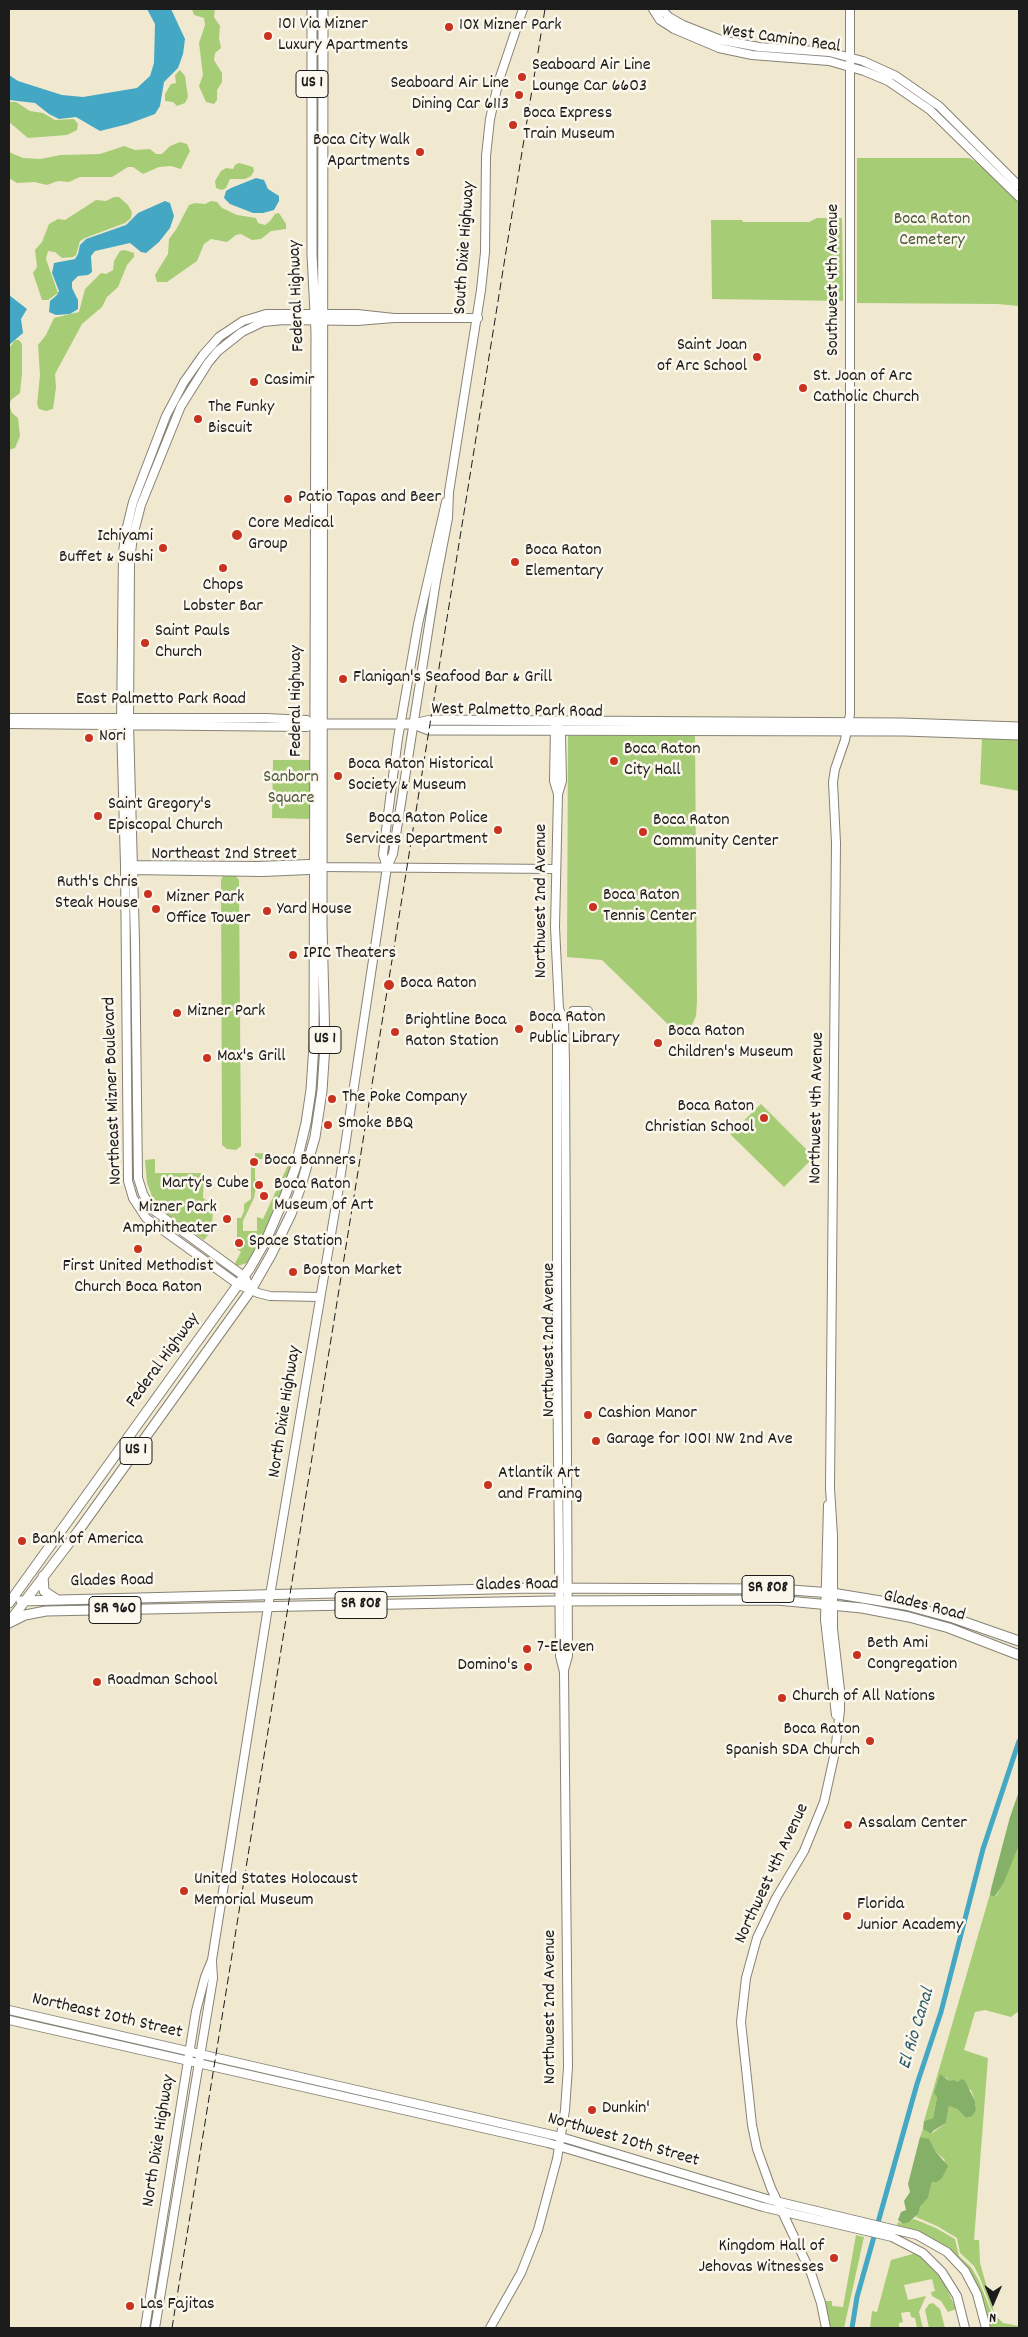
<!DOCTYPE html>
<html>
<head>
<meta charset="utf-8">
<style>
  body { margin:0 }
  #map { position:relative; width:1028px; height:2337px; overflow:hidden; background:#f1e9cf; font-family:Dekko,sans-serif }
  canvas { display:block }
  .frame { position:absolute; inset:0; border:10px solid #1c1c1c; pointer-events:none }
  .north { position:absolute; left:968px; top:2277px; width:50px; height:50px; -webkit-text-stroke:4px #fbf7ec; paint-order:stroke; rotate:181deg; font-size:14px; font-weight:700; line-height:20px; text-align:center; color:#1c1c1c }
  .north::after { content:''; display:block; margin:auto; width:18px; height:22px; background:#1c1c1c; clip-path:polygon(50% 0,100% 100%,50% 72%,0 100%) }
</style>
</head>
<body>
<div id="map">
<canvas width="1028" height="2337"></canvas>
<div class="frame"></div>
<div class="north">N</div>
</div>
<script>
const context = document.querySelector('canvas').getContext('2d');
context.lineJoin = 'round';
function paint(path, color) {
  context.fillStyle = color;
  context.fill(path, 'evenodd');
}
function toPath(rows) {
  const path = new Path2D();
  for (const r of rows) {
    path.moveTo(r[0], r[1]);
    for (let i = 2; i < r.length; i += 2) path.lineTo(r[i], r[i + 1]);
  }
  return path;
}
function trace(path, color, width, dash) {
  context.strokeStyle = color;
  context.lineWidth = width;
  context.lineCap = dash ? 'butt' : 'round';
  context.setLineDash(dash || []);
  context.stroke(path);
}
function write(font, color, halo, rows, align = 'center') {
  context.font = font + ' Dekko,sans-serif';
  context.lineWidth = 5;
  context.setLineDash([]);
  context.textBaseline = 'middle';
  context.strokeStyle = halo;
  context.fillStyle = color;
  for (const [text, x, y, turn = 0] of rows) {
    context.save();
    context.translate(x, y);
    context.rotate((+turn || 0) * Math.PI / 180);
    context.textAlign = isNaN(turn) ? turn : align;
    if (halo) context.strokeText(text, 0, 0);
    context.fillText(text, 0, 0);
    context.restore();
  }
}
const green = toPath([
  [192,9,215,9,214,17,220,26,219,38,221,48,215,53,214,60,222,73,222,82,217,90,217,100,214,104,206,102,199,86,203,75,199,43,205,25,204,18,194,15],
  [180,70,185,76,188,97,185,103,177,106,173,102,165,101,165,94,171,84,176,83,175,75],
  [9,102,16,102,30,111,43,113,55,120,74,119,78,124,77,130,67,135,28,138,9,122],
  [180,142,187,144,190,151,181,169,171,166,159,167,143,174,133,167,128,167,112,177,80,177,69,182,58,181,47,185,34,182,17,183,9,178,9,152,23,158,40,159,61,155,100,154,124,146,135,150,150,149,156,154,162,154,170,146],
  [857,158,969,158,978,163,1019,203,1019,306,997,304,857,303],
  [239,163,253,167,254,171,251,176,245,179,230,179,226,188,222,190,216,188,215,181,221,171,226,168,233,169,235,165],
  [114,197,119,197,128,205,132,212,131,218,125,223,85,238,80,241,76,255,73,257,62,258,55,252,48,251,46,259,58,293,48,300,42,300,33,273,37,267,35,250,42,242,49,224,58,219,65,220,96,200,106,201],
  [211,201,217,202,222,208,237,215,256,218,258,223,265,225,270,221,275,214,279,213,286,224,286,229,271,231,261,239,252,240,241,234,236,235,227,242,211,239,204,244,197,261,167,282,157,282,155,275,168,254,169,239,177,228,189,205,195,203,205,204],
  [817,218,842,218,843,301,712,299,711,220,742,220,743,222,809,222],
  [125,250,134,253,134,257,127,265,118,287,107,297,102,307,82,324,55,374,56,387,53,409,46,411,39,409,37,404,40,375,38,345,46,335,54,318,79,312,85,289,101,273,106,274,113,270,114,261,120,251],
  [15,340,19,340,22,344,22,373,20,393,11,400,9,405,12,413,18,418,20,436,15,448,9,450,9,348],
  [695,735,697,1002,696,1016,690,1029,682,1038,602,960,567,957,568,736],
  [982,738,1019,738,1019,791,980,784],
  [273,760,310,760,310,819,272,818],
  [224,874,235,875,239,880,241,1146,236,1150,227,1149,222,1145,221,880],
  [761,1104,814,1157,784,1187,730,1134],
  [255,1153,288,1155,294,1161,293,1166,263,1234,247,1263,237,1266,235,1263,241,1252,237,1249,237,1218,241,1218,244,1211,244,1204,251,1199,251,1158,255,1158],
  [255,1159,285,1159,288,1165,263,1219,257,1217,257,1231,243,1231,243,1221,254,1198,256,1187,260,1188,263,1182,255,1179],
  [155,1159,155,1173,204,1173,203,1198,213,1204,212,1230,204,1240,162,1210,153,1199,147,1183,145,1160],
  [1019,1845,1019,2011,1011,2017,985,2010,975,2012,964,2050,988,2058,974,2240,979,2240,980,2263,994,2312,991,2308,980,2278,974,2266,960,2253,957,2238,937,2226,916,2217,920,2207,928,2198,932,2182,945,2160,936,2152,929,2140,920,2137,923,2129,931,2134,946,2123,949,2106,957,2109,966,2118,976,2110,975,2101,971,2090,957,2083,949,2082,946,2077,937,2097,933,2118,924,2121,990,1894,992,1897,997,1895],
  [914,2219,936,2228,955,2239,959,2256,971,2267,978,2279,991,2311,1003,2323,1019,2326,1019,2328,989,2328,979,2290,961,2262,953,2253,931,2238,897,2226,898,2222,903,2224],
  [856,2235,864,2237,844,2328,828,2328,824,2301,832,2301,832,2306,843,2307],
  [916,2253,929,2264,943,2280,956,2309,948,2312,941,2301,932,2296,931,2292,935,2291,932,2279,904,2285,908,2300,926,2296,919,2312,923,2328,917,2328,915,2318,911,2317,910,2312,906,2312,901,2313,903,2322,899,2323,899,2328,870,2328,872,2311,877,2312,891,2260],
  [933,2303,940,2309,945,2328,929,2328,925,2310,929,2304]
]);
const forest = toPath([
  [1019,1791,1019,1845,1004,1882,996,1895,992,1897,990,1894,992,1885,1010,1817],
  [940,2074,949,2081,954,2080,957,2082,962,2079,965,2081,975,2101,976,2110,972,2116,966,2118,957,2109,949,2106,946,2123,933,2131,931,2134,923,2129,924,2121,933,2118,937,2097,934,2093],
  [920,2137,929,2139,936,2152,948,2166,942,2178,937,2182,932,2182,928,2198,920,2207,918,2214,909,2222,903,2224,898,2220,901,2212,906,2210,904,2201,910,2192,908,2184]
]);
const water = toPath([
  [147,9,171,9,185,39,183,54,178,68,164,82,160,106,155,114,128,124,100,131,76,117,59,119,49,114,35,103,9,100,9,75,18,81,62,95,83,97,137,88,150,76,154,63,155,24],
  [256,178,264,180,268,189,279,196,279,201,274,210,263,213,253,213,230,204,224,198,226,191,231,188],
  [165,201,170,203,174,216,170,228,159,242,146,253,141,252,130,243,95,251,91,256,92,272,88,275,78,276,72,282,72,288,78,300,78,309,70,314,56,315,49,312,50,301,57,295,59,291,52,273,54,263,75,259,78,254,80,245,86,239,126,225,138,213],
  [9,295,27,309,21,319,23,333,9,345]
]);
const canal = toPath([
  [852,2328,857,2297,917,2084,941,2012,983,1849,1019,1741]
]);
const secondary = toPath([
  [653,9,660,20,674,29,719,48,752,55,829,61,864,71,888,81,930,110,1019,197],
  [661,9,669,17,683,25,721,40,759,47,829,52,863,61,896,76,939,106,1019,186],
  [9,718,266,718,307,720,311,724],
  [9,724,307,727,314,724],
  [555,726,554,781,558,794],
  [128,865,258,866,309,864,323,867,556,869],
  [387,867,383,855,384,845,398,738,418,624,446,502],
  [130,870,263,872,309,870,320,868],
  [559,1009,564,1020,565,1062,568,1656,564,1670],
  [564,1020,573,1011,588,1011],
  [251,1290,245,1277,152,1209,143,1194,138,1178,135,941,129,724,130,561,133,536,141,505,181,406,208,363,218,351,242,332,263,322,284,320,357,321,394,318,478,318],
  [320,1297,270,1296,258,1293,239,1285,146,1218,133,1198,128,1181,125,865,121,724,123,553,125,535,133,502,166,416,184,382,203,355,219,337,243,321,266,314,357,314,394,318],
  [828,1505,825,1620,836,1715],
  [9,2010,561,2137,767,2199,917,2235,947,2252,965,2271,977,2294,986,2328],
  [9,2020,548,2143,763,2207,892,2237,923,2253,942,2272,957,2296,965,2328],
  [145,2328,196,2011,205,1977,212,1960,215,1941,268,1607,338,1193,387,867,393,854,436,581,448,518,449,492,481,290,485,252,486,156,490,119,499,80,523,9],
  [155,2328,213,1978,212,1962],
  [490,2328,521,2273,538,2230,557,2159,565,2110,568,2067,564,1672,560,1656,557,1349,557,1021,559,1009,555,927,558,794,562,781,561,734,557,721],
  [826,2328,821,2303,811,2273,771,2188,757,2149,752,2125,741,2022,746,1978,757,1938,776,1898,804,1851,824,1802,835,1752,840,1710,840,1690,833,1629,833,1536,830,1488,836,843,833,782,835,769,845,740,850,714,850,9]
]);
const primary = toPath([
  [317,724,413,724,431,720,568,721,901,723,1019,727],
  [413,724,429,730,904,731,1019,735],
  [43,1576,44,1591,56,1599],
  [21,1601,530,1588,778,1589,832,1593,905,1605,953,1618,1019,1641],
  [9,1603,250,1268,267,1238,285,1196,295,1169,306,1123,311,1090,314,1044,316,332,312,255,312,9],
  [9,1622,79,1530,251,1290,271,1255,291,1214,301,1186,315,1137,322,1091,325,1045,322,925,323,9],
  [9,1623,25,1615,46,1611,552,1601,777,1600,862,1608,909,1617,949,1628,1019,1655]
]);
const rail = toPath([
  [172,2328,545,9]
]);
const markers = [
  [449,27,5,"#c8321e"],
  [268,36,5,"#c8321e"],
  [522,77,5,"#c8321e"],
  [519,95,5,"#c8321e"],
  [513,125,5,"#c8321e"],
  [420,152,5,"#c8321e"],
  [757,357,5,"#c8321e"],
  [254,382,5,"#c8321e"],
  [803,388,5,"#c8321e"],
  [198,419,5,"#c8321e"],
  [288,499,5,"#c8321e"],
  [237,535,6,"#c8321e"],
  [163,548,5,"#c8321e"],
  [515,562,5,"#c8321e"],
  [223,568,5,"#c8321e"],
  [145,643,5,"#c8321e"],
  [343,679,5,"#c8321e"],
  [89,738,5,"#c8321e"],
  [614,761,5,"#c8321e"],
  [338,776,5,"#c8321e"],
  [98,816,5,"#c8321e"],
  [498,830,5,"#c8321e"],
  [643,832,5,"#c8321e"],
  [148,894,5,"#c8321e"],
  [593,907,5,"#c8321e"],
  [156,909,5,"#c8321e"],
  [267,911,5,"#c8321e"],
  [293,955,5,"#c8321e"],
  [389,985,6,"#c8321e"],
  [177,1013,5,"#c8321e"],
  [519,1029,5,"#c8321e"],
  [395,1032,5,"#c8321e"],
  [658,1043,5,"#c8321e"],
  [207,1058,5,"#c8321e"],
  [332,1099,5,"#c8321e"],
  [764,1118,5,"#c8321e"],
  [328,1125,5,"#c8321e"],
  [254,1162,5,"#c8321e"],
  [259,1185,5,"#c8321e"],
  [264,1196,5,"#c8321e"],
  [227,1219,5,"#c8321e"],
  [239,1243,5,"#c8321e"],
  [138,1249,5,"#c8321e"],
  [293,1272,5,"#c8321e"],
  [588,1415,5,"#c8321e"],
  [596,1441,5,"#c8321e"],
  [488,1485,5,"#c8321e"],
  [22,1541,5,"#c8321e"],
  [527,1649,5,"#c8321e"],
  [857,1655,5,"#c8321e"],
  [528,1667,5,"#c8321e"],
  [97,1682,5,"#c8321e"],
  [782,1698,5,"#c8321e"],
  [870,1741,5,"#c8321e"],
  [848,1825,5,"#c8321e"],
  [184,1891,5,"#c8321e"],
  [847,1916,5,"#c8321e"],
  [592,2110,5,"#c8321e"],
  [834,2258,5,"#c8321e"],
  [130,2306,5,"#c8321e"]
];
const shields = [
  [312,84,32],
  [325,1040,32],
  [136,1451,32],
  [768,1589,52],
  [361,1605,52],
  [115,1610,52]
];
const shieldNames = [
  ["US 1",312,84],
  ["US 1",325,1040],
  ["US 1",136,1451],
  ["SR 808",768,1589],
  ["SR 808",361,1605],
  ["SR 960",115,1610]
];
const poiNames = [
  ["101 Via Mizner",278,26],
  ["Luxury Apartments",278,47],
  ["10X Mizner Park",459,27],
  ["Seaboard Air Line",532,67],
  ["Lounge Car 6603",532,88],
  ["Seaboard Air Line",509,85,"right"],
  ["Dining Car 6113",509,106,"right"],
  ["Boca Express",523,115],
  ["Train Museum",523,136],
  ["Boca City Walk",410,142,"right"],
  ["Apartments",410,163,"right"],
  ["Saint Joan",747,347,"right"],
  ["of Arc School",747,368,"right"],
  ["St. Joan of Arc",813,378],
  ["Catholic Church",813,399],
  ["Casimir",264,382],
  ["The Funky",208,409],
  ["Biscuit",208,430],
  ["Patio Tapas and Beer",298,499],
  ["Core Medical",248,525],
  ["Group",248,546],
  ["Ichiyami",153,538,"right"],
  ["Buffet & Sushi",153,559,"right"],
  ["Boca Raton",525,552],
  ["Elementary",525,573],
  ["Chops",223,587,"center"],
  ["Lobster Bar",223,608,"center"],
  ["Saint Pauls",155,633],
  ["Church",155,654],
  ["Flanigan's Seafood Bar & Grill",353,679],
  ["Nori",99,738],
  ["Boca Raton",624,751],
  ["City Hall",624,772],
  ["Boca Raton Historical",348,766],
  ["Society & Museum",348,787],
  ["Saint Gregory's",108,806],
  ["Episcopal Church",108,827],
  ["Boca Raton Police",488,820,"right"],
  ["Services Department",488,841,"right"],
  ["Boca Raton",653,822],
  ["Community Center",653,843],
  ["Ruth's Chris",138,884,"right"],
  ["Steak House",138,905,"right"],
  ["Boca Raton",603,897],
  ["Tennis Center",603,918],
  ["Mizner Park",166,899],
  ["Office Tower",166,920],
  ["Yard House",277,911],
  ["IPIC Theaters",303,955],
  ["Boca Raton",400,985],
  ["Mizner Park",187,1013],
  ["Boca Raton",529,1019],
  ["Public Library",529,1040],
  ["Brightline Boca",405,1022],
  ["Raton Station",405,1043],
  ["Boca Raton",668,1033],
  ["Children's Museum",668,1054],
  ["Max's Grill",217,1058],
  ["The Poke Company",342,1099],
  ["Boca Raton",754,1108,"right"],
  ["Christian School",754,1129,"right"],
  ["Smoke BBQ",338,1125],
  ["Boca Banners",264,1162],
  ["Marty's Cube",249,1185,"right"],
  ["Boca Raton",274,1186],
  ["Museum of Art",274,1207],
  ["Mizner Park",217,1209,"right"],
  ["Amphitheater",217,1230,"right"],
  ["Space Station",249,1243],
  ["First United Methodist",138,1268,"center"],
  ["Church Boca Raton",138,1289,"center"],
  ["Boston Market",303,1272],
  ["Cashion Manor",598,1415],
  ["Garage for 1001 NW 2nd Ave",606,1441],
  ["Atlantik Art",498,1475],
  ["and Framing",498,1496],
  ["Bank of America",32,1541],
  ["Beth Ami",867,1645],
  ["Congregation",867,1666],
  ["7-Eleven",537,1649],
  ["Domino's",518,1667,"right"],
  ["Roadman School",107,1682],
  ["Church of All Nations",792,1698],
  ["Boca Raton",860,1731,"right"],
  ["Spanish SDA Church",860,1752,"right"],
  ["Assalam Center",858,1825],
  ["United States Holocaust",194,1881],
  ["Memorial Museum",194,1902],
  ["Florida",857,1906],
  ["Junior Academy",857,1927],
  ["Dunkin'",602,2110],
  ["Kingdom Hall of",824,2248,"right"],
  ["Jehovas Witnesses",824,2269,"right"],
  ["Las Fajitas",140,2306]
];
const streetNames = [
  ["West Camino Real",781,40,8],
  ["South Dixie Highway",466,248,-86],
  ["Southwest 4th Avenue",835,280,-90],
  ["Federal Highway",298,296,-92],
  ["East Palmetto Park Road",161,701],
  ["Federal Highway",298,701,-90],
  ["West Palmetto Park Road",517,712,1],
  ["Northeast 2nd Street",224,856],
  ["Northwest 2nd Avenue",543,901,-90],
  ["Northeast Mizner Boulevard",114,1091,-92],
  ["Northwest 4th Avenue",818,1108,-89],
  ["Northwest 2nd Avenue",551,1340,-90],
  ["Federal Highway",164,1361,-54],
  ["North Dixie Highway",286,1412,-81],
  ["Glades Road",112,1582,-1],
  ["Glades Road",517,1586,-1],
  ["Glades Road",924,1607,14],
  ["Northwest 4th Avenue",773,1874,-65],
  ["Northwest 2nd Avenue",552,2007,-90],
  ["Northeast 20th Street",107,2017,13],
  ["North Dixie Highway",160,2141,-81],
  ["Northwest 20th Street",623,2141,16]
];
const parkNames = [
  ["Boca Raton",932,221],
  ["Cemetery",932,242],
  ["Sanborn",291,779],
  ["Square",291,800]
];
const waterNames = [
  ["El Rio Canal",918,2029,-73]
];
paint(green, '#a7cc76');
paint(forest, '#85b067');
paint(water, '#44a7c4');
trace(canal, '#44a7c4', 5);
trace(secondary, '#868276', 10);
trace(primary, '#868276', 11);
trace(secondary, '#fff', 8);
trace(primary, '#fff', 9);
trace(rail, '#1c1c1c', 1, [8, 4]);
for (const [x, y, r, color] of markers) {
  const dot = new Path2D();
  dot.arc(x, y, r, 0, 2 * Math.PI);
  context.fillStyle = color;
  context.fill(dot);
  trace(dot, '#fbf7ec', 2);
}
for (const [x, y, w] of shields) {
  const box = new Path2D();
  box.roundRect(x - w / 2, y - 13.5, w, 27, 4);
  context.fillStyle = '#fbf7ec';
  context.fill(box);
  trace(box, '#1c1c1c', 1);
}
write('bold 16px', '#1c1c1c', null, shieldNames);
write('18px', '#1c1c1c', '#fbf7ec', poiNames, 'left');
write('18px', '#1c1c1c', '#fbf7ec', streetNames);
write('18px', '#4d5a3c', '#fbf7ec', parkNames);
write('italic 19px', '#2e5b68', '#fbf7ec', waterNames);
</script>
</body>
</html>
